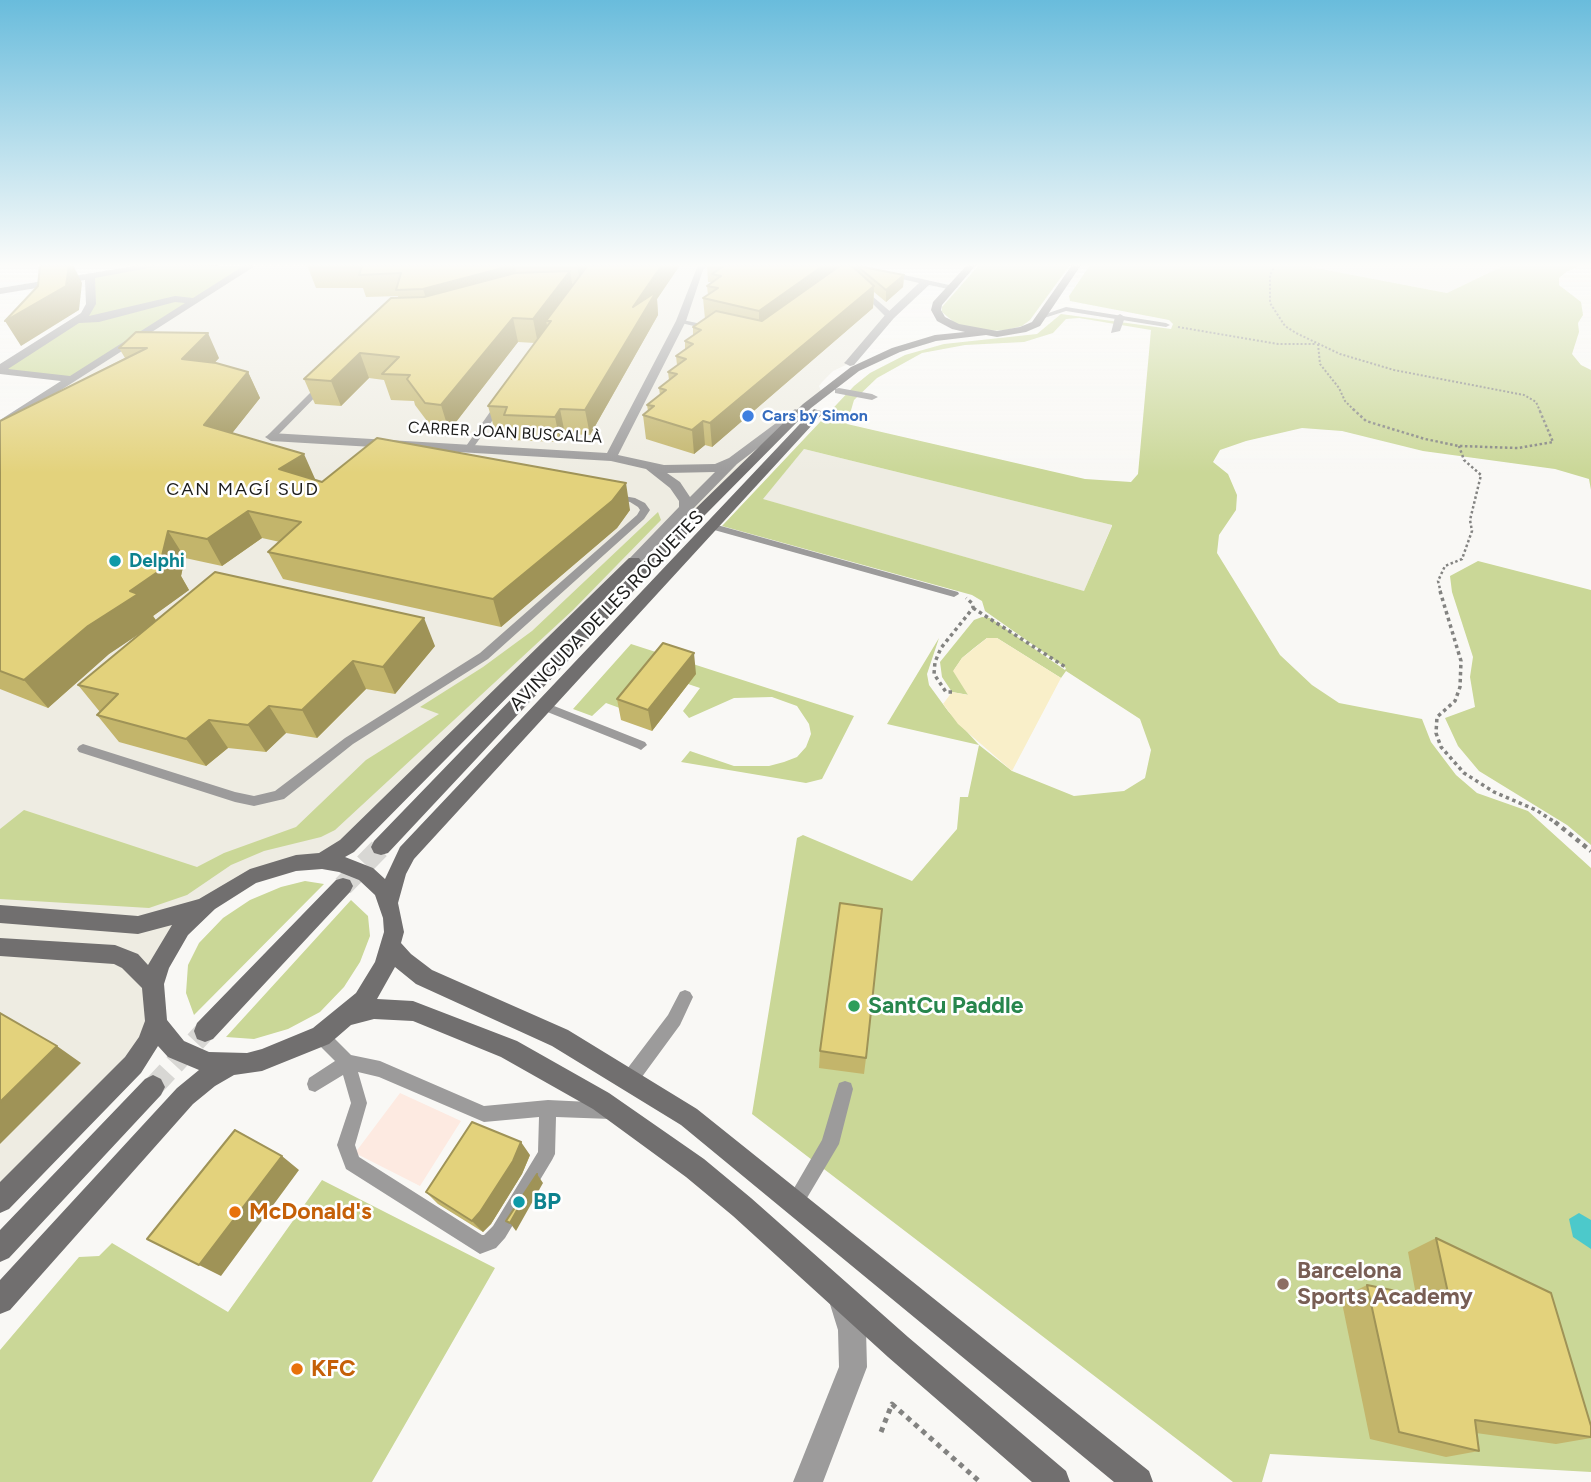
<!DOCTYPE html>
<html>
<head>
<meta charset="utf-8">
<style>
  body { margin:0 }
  canvas { display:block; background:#f9f8f5 }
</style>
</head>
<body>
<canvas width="1591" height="1482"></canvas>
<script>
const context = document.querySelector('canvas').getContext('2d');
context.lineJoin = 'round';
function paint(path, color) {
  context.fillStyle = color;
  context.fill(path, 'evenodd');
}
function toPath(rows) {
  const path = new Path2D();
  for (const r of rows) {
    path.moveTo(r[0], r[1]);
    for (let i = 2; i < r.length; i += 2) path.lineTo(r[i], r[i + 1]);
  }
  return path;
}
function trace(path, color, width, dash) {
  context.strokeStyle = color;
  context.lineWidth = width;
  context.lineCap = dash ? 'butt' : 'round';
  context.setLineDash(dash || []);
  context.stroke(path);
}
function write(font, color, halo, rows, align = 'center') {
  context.font = font + ' Figtree,sans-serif';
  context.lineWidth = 5;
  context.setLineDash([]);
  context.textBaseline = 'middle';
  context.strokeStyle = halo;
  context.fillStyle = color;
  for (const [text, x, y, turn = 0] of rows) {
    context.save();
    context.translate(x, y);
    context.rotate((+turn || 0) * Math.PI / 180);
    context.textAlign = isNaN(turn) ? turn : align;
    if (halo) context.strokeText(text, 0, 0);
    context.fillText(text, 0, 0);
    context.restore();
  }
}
const commercial = toPath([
  [400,1093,461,1121,420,1186,355,1153]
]);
const built = toPath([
  [845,265,926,282,850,363,833,371,823,381,819,386,822,394,697,515,634,561,347,846,250,877,170,944,156,1021,0,1200,0,425,250,266],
  [1300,265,1505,265,1447,293],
  [804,449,1112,525,1084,591,762,499]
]);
const green = toPath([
  [160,265,250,266,69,379,0,369,85,315,90,277],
  [979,265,1070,265,1030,320,1022,326,1006,330,985,331,956,324,942,312,942,307],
  [1090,265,1300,265,1447,293,1505,265,1581,265,1566,272,1559,278,1559,285,1581,302,1583,315,1578,323,1579,332,1572,354,1581,365,1591,370,1591,490,1589,479,1555,469,1423,451,1342,431,1302,428,1246,441,1220,450,1213,462,1228,474,1237,495,1236,510,1219,535,1217,553,1280,655,1312,685,1339,703,1422,719,1431,742,1456,775,1477,793,1528,811,1591,868,1591,1472,1270,1454,1262,1482,1233,1482,752,1114,797,838,803,835,912,881,957,829,960,797,968,797,979,745,887,724,939,638,927,674,929,685,948,711,979,745,1012,771,1074,796,1124,791,1145,778,1151,750,1140,719,1066,671,1061,678,997,638,987,638,974,648,962,658,954,670,969,695,952,692,942,677,940,662,974,620,982,617,990,618,1065,670,1066,668,985,611,982,601,972,595,722,526,854,386,870,373,905,355,944,344,1037,334,1061,314,1171,329,1173,324,1169,320,1070,301,1069,296],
  [1079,318,1151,330,1138,474,1131,482,1085,479,847,424,854,400,877,378,922,353,965,345,1024,342,1053,333,1066,319],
  [804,449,1112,525,1112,526,1084,591,763,499],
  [658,512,661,520,573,610,335,830,321,837,264,851,231,865,187,895,149,908,0,899,0,829,24,810,197,867,224,853,296,827,366,760,439,714,420,707,483,667,532,631],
  [1478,561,1591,590,1591,845,1567,825,1479,771,1458,746,1445,718,1475,707,1470,677,1473,657,1452,592,1450,576],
  [631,644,854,716,822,779,806,783,681,762,690,751,734,766,769,766,784,762,797,757,806,747,811,734,809,724,797,706,772,697,734,698,689,718,683,711,700,688,688,684,628,711,606,703,592,716,573,709],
  [305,881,324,884,194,1015,186,993,188,965,199,943,223,918,250,900,281,887],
  [351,900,368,916,370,936,360,962,344,987,320,1012,288,1029,254,1039,226,1037],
  [322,1180,495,1268,372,1482,0,1482,0,1350,79,1257,99,1256,112,1243,228,1312]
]);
const sand = toPath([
  [987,638,997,638,1061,678,1012,771,958,724,943,704,952,692,968,695,953,671,962,658]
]);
const water = toPath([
  [1579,1213,1591,1220,1591,1249,1573,1237,1569,1219]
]);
const secondaryTunnel = toPath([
  [343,886,381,847],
  [153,1087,205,1031]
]);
const pathFar4 = toPath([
  [1275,265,1270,275,1270,303,1285,326,1296,333,1340,354,1394,370,1524,395,1536,402,1540,411],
  [1178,327,1278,344,1316,344],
  [1318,344,1320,364,1339,388,1345,401,1355,411]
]);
const pathFar3 = toPath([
  [1353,409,1366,421,1425,439,1459,446,1518,448,1553,442,1539,409],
  [1441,593,1438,581,1445,566,1462,559,1472,531,1470,520,1481,475,1464,460,1459,446]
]);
const pathFar2 = toPath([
  [1440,591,1461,661,1460,687,1455,701,1437,717,1436,733,1441,747,1464,773,1494,792,1536,810,1558,824],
  [973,608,1067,668],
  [952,692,946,692,934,674,935,662,941,648,973,608,973,604,966,598]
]);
const pathFar1 = toPath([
  [1555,822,1591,851]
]);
const path = toPath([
  [881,1432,892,1404,980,1482]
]);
const lane = toPath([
  [860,289,864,289,893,314,893,318,887,318,860,291,860,289],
  [1066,307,1166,323,1170,325,1166,327,1066,311,1041,319,1037,317,1066,307],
  [678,319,711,326,715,328,711,330,681,323,677,321,678,319],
  [320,383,327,385,274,439,268,439,268,435,320,383],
  [497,402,504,404,471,451,465,451,464,449,497,402],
  [612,494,635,498,645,503,650,510,644,519,488,659,353,744,284,799,254,806,235,802,79,752,77,749,79,746,83,744,235,792,254,796,275,791,345,738,480,653,637,515,640,510,638,507,630,502,609,499,607,497,612,494],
  [710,523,958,592,959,594,954,597,707,528,705,526,710,523],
  [544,702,645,742,647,745,641,750,637,748,540,709,538,706,544,702],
  [685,990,690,992,693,997,680,1025,636,1085,630,1087,624,1085,622,1079,624,1073,668,1015,680,992,685,990],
  [321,1028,327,1031,351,1055,380,1061,484,1106,548,1100,611,1103,617,1105,619,1111,617,1117,611,1119,556,1117,555,1154,552,1160,505,1238,496,1248,480,1254,346,1169,337,1145,351,1103,343,1075,315,1092,309,1090,307,1084,309,1078,335,1061,315,1041,313,1036,315,1031,321,1028],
  [358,1072,379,1077,484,1122,539,1117,538,1152,493,1226,484,1235,482,1235,359,1157,355,1145,367,1103,358,1072],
  [845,1081,851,1083,853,1089,839,1144,801,1208,795,1211,789,1208,786,1202,822,1140,837,1089,839,1083,845,1081]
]);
const street = toPath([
  [141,265,164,265,95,278,96,304,89,316,175,296,193,298,245,265,255,266,0,429,0,420,61,381,0,374,0,364,81,313,86,304,85,280,0,294,0,288,141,265],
  [175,302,185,303,70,376,8,369,79,323,99,322,175,302],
  [698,265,708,265,703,270,686,321,618,455,664,465,715,464,729,458,795,409,805,412,737,464,639,564,629,564,627,561,679,507,679,501,670,488,646,469,611,461,271,441,265,437,271,433,607,453,676,321,698,265],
  [715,472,690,497,680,482,667,473,715,472],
  [841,265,860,265,958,287,953,290,929,285,894,318,854,365,850,366,844,363,846,361,886,314,919,283,841,265],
  [1120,314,1125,317,1120,331,1111,333,1115,317,1120,314],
  [839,388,872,394,878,397,872,400,835,393,835,389,839,388],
  [843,1287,853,1291,866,1330,867,1367,823,1482,793,1482,839,1367,838,1330,829,1301,833,1291,843,1287]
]);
const secondary = toPath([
  [967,265,976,265,942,305,941,310,945,317,959,324,997,331,1020,327,1032,322,1072,265,1081,265,1040,326,1026,332,997,337,986,335,936,341,900,352,859,371,811,408,702,518,388,853,381,855,374,853,371,847,374,841,692,512,803,404,851,367,892,348,935,335,965,332,952,329,937,321,931,310,933,302,967,265],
  [814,409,824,412,414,859,406,874,398,903,404,932,401,943,411,954,432,970,568,1030,697,1109,1149,1471,1153,1482,1114,1482,681,1125,552,1046,416,984,395,967,377,999,413,1001,517,1041,609,1093,704,1159,751,1198,908,1337,1066,1471,1070,1482,1032,1482,888,1357,733,1216,686,1177,593,1109,501,1057,413,1021,374,1019,351,1025,329,1044,262,1071,234,1075,215,1086,193,1104,10,1310,0,1314,0,1280,177,1088,199,1070,168,1057,158,1046,141,1073,9,1209,0,1213,0,1182,125,1057,139,1037,145,1021,142,988,122,968,114,964,0,956,0,938,115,945,138,954,148,965,172,925,138,934,0,923,0,905,138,916,199,899,250,869,296,855,319,853,340,840,629,558,639,558,641,561,639,564,354,852,345,857,373,868,385,879,400,847,814,409],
  [322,869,339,872,359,880,375,895,383,918,384,932,375,962,356,993,313,1028,262,1049,247,1053,209,1052,184,1041,167,1020,164,984,169,968,188,935,215,909,256,883,296,871,322,869],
  [343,878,350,880,353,886,350,892,213,1039,205,1042,197,1039,194,1031,197,1023,336,880,343,878],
  [153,1075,161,1079,165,1087,161,1095,9,1258,0,1262,0,1230,145,1079,153,1075]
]);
const wall = toPath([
  [307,265,680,265,657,299,658,315,590,435,565,434,560,442,511,440,509,431,495,431,488,406,535,343,518,342,449,431,433,429,415,405,414,401,391,400,384,380,369,378,341,406,315,404,304,379,398,298,398,296,366,297,363,288,316,288],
  [707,265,839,265,839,266,857,271,857,266,904,275,903,287,886,302,874,292,873,308,712,447,705,445,694,454,646,439,643,415,648,411,647,405,660,395,659,388,669,380,668,372,677,365,676,356,685,349,685,341,693,335,693,327,705,319,703,298,708,295,707,286,712,282,708,282],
  [136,332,219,358,214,363,248,372,260,398,232,433,315,480,322,482,630,510,617,528,501,627,283,579,268,552,280,542,262,538,222,566,185,558,181,576,189,590,153,616,156,620,435,646,395,694,366,689,317,738,286,733,266,752,228,748,206,766,119,742,97,715,100,712,78,685,146,629,109,654,48,708,0,689,0,421,125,358,119,348],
  [696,674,652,731,621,720,617,699],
  [820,1051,866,1058,864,1074,819,1068],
  [530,1155,522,1174,491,1224,483,1232,438,1204,426,1192],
  [1436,1238,1591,1426,1591,1438,1556,1444,1476,1433,1479,1451,1446,1457,1370,1439,1341,1298,1367,1285,1416,1295,1408,1252]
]);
const shadedWall = toPath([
  [69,265,73,265,82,283,79,310,21,346,5,321],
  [515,265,519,287,430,311,423,289],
  [577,265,595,265,581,285],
  [662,265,680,265,657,299,658,315,590,435,585,410,633,307],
  [824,265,839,265,839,276,759,334,759,311],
  [570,271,574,295,551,321,546,321,548,330,538,344,533,319],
  [904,275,903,287,886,302,886,290],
  [874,286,873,308,712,447,710,423],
  [513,318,518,342,449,431,441,405],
  [208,333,219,358,195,384,182,359],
  [360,353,369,378,341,406,331,381],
  [248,372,260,398,218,451,204,425],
  [560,409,565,434,560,442,555,417],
  [703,421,705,445,694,454,692,430],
  [304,454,316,481,279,469],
  [626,483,630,510,617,528,501,627,493,599],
  [248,511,262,538,222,566,207,539],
  [168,531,185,558,181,576,189,590,153,616,157,622,109,654,48,708,24,680,130,591,161,560],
  [424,618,435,646,395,694,383,667],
  [694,653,696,674,652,731,648,710],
  [353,661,366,689,317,738,302,710],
  [269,706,286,733,266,752,248,725],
  [209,720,228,748,206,766,186,739],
  [57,1046,81,1063,0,1144,0,1102],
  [521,1142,530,1155,522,1174,491,1224,483,1232,472,1221],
  [282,1156,299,1170,221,1276,199,1265],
  [537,1174,543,1183,516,1231,510,1223]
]);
const building = toPath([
  [40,265,69,265,66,286,5,321,38,286,40,265],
  [307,265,514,265,423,289,396,290,401,273,359,275,362,266,307,265],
  [588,265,662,265,633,307,656,292,585,410,560,409,555,417,504,415,507,407,488,406,551,321,546,321,588,265],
  [725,265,824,265,759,311,703,298,718,288,707,286,721,276,712,274,725,265],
  [841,265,851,265,874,286,710,423,703,421,692,430,643,415,654,406,647,405,666,390,659,388,677,374,668,372,686,359,676,356,693,344,685,341,701,330,693,327,716,311,762,321,841,265],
  [857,266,904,275,886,290,857,266],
  [570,271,533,319,513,318,441,405,425,403,407,379,410,375,382,374,399,357,360,353,331,381,304,379,391,298,424,297,515,273,570,271],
  [136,332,208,333,182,359,216,363,248,372,204,425,304,454,279,469,322,482,377,438,626,483,612,501,493,599,268,552,301,522,248,511,207,539,168,531,161,560,172,562,130,591,138,594,88,626,24,680,0,671,0,421,147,348,119,348,136,332],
  [215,572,424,618,383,667,353,661,302,710,269,706,248,725,209,720,186,739,97,715,118,694,78,685,215,572],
  [663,643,694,653,648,710,617,699,663,643],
  [840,903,882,909,866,1058,820,1051,840,903],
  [0,1013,57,1046,0,1102,0,1013],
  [472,1122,521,1142,513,1161,480,1212,472,1221,426,1192,472,1122],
  [235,1130,282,1156,199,1265,147,1239,235,1130],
  [537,1174,510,1223,506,1221,537,1174],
  [1436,1238,1551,1293,1591,1426,1591,1437,1475,1420,1479,1451,1399,1432,1367,1285,1450,1302,1436,1238]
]);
const markers = [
  [748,416,7,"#3f7fe0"],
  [115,561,7,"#0f9aa8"],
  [854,1006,7,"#2e9e5b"],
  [519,1202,7,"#0f9aa8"],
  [235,1212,7,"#e8710a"],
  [1283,1284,7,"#8d6e63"],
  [297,1369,7,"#e8710a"]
];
const farShopnames = [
  ["Cars by Simon",762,416]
];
const farStreetnames = [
  ["CARRER JOAN BUSCALLÀ",505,433,3]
];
const farNeighbourhoodnames = [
  ["CAN MAGÍ SUD",243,490]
];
const cultureNames = [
  ["Delphi",129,561]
];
const streetNames = [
  ["AVINGUDA DE LES ROQUETES",607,611,-46]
];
const nearLeisurenames = [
  ["SantCu Paddle",868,1006]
];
const nearCulturenames = [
  ["BP",533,1202]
];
const nearFoodnames = [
  ["McDonald's",249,1212],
  ["KFC",311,1369]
];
const nearEducationnames = [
  ["Barcelona",1297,1271],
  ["Sports Academy",1297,1297]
];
paint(commercial, '#fdeae1');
paint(built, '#eeece2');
paint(green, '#cad797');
paint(sand, '#f9efc9');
paint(water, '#4cc9cb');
trace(secondaryTunnel, '#d8d7d4', 21, [21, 10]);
trace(pathFar4, '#838381', 2, [2, 2]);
trace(pathFar3, '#838381', 2.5, [2.5, 2.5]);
trace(pathFar2, '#838381', 3.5, [3.5, 3.5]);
trace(pathFar1, '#838381', 4.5, [4.5, 4.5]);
trace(path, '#838381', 5, [5, 5]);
paint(lane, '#9c9b9b');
paint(street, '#9c9b9b');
paint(secondary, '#716f6f');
paint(wall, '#c3b56b');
paint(shadedWall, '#9f9357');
paint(building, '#e3d27c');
trace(building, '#9f9357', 2);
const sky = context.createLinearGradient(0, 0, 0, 473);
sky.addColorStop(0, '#69bcdc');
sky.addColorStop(0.56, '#fcfcfa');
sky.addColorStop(1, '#fcfcfa00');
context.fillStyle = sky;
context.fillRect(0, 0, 1591, 473);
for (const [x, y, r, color] of markers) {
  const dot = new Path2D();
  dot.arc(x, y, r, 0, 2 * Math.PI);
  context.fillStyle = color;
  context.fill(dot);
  trace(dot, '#fff', 2.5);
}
write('bold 16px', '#366cbe', '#fff', farShopnames, 'left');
write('16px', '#1c1c1b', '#fff', farStreetnames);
context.letterSpacing = '2px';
write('18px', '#1c1c1b', '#fff', farNeighbourhoodnames);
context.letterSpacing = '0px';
write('bold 19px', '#0d838f', '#fff', cultureNames, 'left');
write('19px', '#1c1c1b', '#fff', streetNames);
write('bold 23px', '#27864d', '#fff', nearLeisurenames, 'left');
write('bold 23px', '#0d838f', '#fff', nearCulturenames, 'left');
write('bold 23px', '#c56008', '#fff', nearFoodnames, 'left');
write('bold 23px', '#785e54', '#fff', nearEducationnames, 'left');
</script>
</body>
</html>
